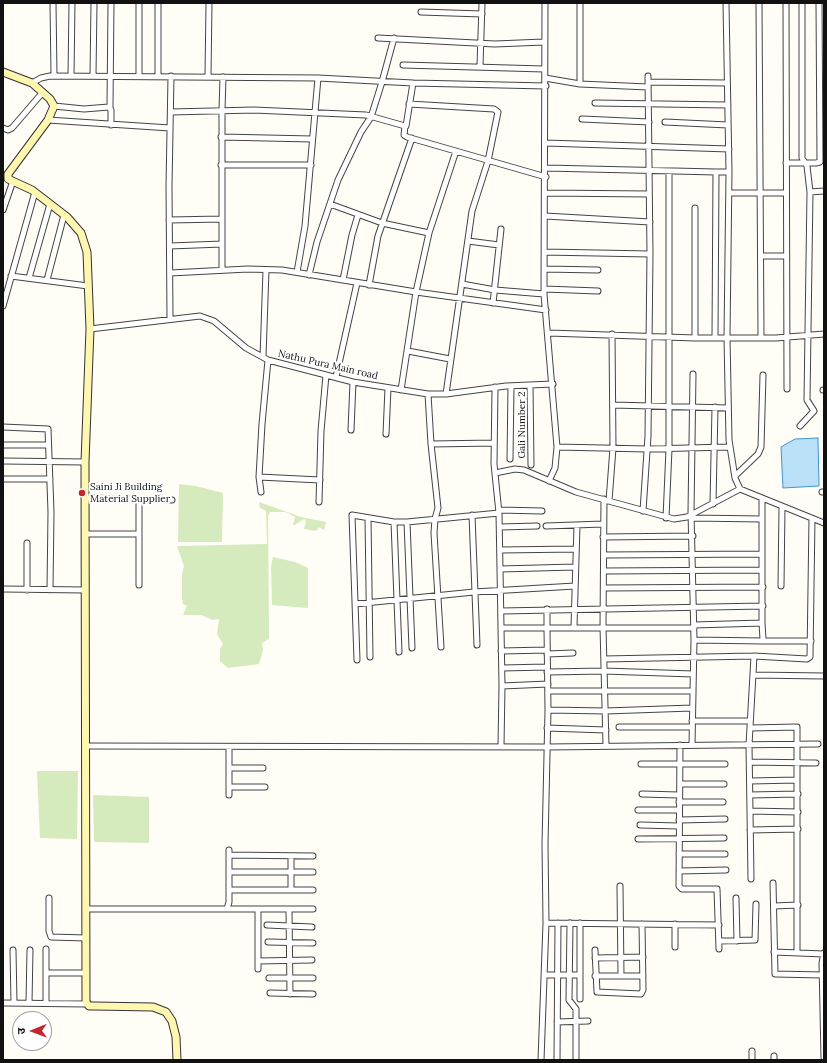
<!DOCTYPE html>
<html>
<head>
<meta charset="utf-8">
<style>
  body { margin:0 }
  #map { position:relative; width:827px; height:1063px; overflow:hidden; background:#fffdf5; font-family:Lora,"Noto Sans Devanagari",serif }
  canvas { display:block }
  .frame { position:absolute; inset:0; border:4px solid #111; pointer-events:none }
  .north { position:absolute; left:12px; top:1011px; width:40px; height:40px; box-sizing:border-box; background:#fff; border:1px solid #a0a0a0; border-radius:50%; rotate:269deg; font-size:11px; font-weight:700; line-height:16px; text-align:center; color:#111 }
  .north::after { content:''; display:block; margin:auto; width:14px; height:18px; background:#c4262e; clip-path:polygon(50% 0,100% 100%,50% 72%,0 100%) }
</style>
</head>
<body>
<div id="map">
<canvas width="827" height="1063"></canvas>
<div class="frame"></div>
<div class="north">उ</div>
</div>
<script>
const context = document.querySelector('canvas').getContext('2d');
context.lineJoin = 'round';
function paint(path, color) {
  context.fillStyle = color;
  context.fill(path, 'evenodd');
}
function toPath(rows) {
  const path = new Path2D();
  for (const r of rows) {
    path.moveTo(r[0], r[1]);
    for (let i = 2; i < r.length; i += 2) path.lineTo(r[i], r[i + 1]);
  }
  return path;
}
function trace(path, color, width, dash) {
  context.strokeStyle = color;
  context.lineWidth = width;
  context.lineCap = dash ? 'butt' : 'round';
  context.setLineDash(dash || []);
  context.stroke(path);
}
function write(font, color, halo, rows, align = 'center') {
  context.font = font + ' Lora,serif';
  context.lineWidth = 4;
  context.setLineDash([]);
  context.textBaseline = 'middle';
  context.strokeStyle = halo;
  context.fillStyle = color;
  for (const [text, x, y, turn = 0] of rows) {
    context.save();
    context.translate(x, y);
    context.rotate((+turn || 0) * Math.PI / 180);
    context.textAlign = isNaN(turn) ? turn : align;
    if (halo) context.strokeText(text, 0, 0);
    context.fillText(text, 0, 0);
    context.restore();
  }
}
const green = toPath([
  [179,484,196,486,223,493,222,542,178,542],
  [259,502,301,517,326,522,324,530,319,527,316,531,304,529,306,521,304,519,293,526,295,517,286,512,270,512,268,516,269,639,262,643,263,650,259,664,228,668,220,661,220,649,223,644,217,634,219,619,212,620,202,615,183,615,187,606,183,604,182,599,182,574,184,566,177,546,267,544,266,511,260,508],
  [273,557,295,562,308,568,308,608,272,605,271,566],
  [37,771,78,771,77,839,40,838],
  [93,795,149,797,149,843,94,842]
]);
const water = toPath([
  [818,438,819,486,783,488,781,447,795,439,818,438]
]);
const street = toPath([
  [53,3,54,76],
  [545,3,544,294,557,447,555,468,549,481],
  [580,3,580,84],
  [759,3,761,337],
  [786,3,787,389],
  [421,12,482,14],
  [378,38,495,44,544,42],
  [403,65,544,69],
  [480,66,482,3],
  [71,76,72,3],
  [93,76,94,3],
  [139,76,139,3],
  [158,76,158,3],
  [208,76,209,3],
  [318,78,413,83],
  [545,78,580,84,648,87],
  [648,82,727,83],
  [32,83,41,78,50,76,318,78,305,226,297,272],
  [595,103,728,105],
  [409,104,494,109,498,112,488,161,472,211,446,394],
  [54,106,84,109,109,107,111,110,111,125],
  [110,107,111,3],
  [171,112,254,110,366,115,405,126,404,135,407,137,546,177],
  [582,119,649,122],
  [48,120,170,128],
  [665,122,728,125],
  [406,126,413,83,546,86],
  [3,128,8,130,12,128,43,92],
  [221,137,312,139],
  [546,143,729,149],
  [786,163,816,163,820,162,819,3],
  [221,165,311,165],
  [546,168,716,172,715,337],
  [716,172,729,172,726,3],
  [729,172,727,337,729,440,735,478,740,489,824,523],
  [810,192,824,191],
  [546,193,649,194],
  [729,193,785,193],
  [330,204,382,223,429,233],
  [3,210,13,181],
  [545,216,650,222],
  [169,220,222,219],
  [468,241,499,245],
  [170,246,222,244],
  [544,252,650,254],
  [761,256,786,256],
  [544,269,598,270],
  [222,270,222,110,223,77],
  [170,273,248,269,282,270,416,292,546,310],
  [309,275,317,242,338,180,361,132,371,117,382,82,394,38],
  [11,276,88,286],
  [29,278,50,204],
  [47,280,64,215],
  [343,280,352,235,358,215],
  [462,284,495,290,544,294],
  [369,285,378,236,412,138],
  [544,289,598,291],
  [493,303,501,229],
  [3,306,35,192],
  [170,318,169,186,171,76],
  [90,329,200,316,214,321,246,348,268,360,353,382,428,394,446,394,506,386,553,384],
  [549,333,695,338,776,338,824,334],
  [695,338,695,208],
  [408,351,450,359],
  [263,357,266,270],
  [336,377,357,283],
  [530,385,531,465],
  [495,387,494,464,499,513,500,569,502,686,501,746],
  [401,390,416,292,429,233,456,151],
  [823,390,824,390],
  [428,394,431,444,438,508,435,519,434,533,441,647],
  [613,405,728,408],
  [800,426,814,411,807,400,810,192,807,166,802,158,802,3],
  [3,427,48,429,51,512,50,590],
  [351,430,353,382],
  [386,434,388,388],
  [431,444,494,443],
  [3,445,48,445],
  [557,447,647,449,729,447],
  [510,459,511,386],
  [3,461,85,462],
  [495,473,515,469,524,470,576,492,674,519,687,517,740,489],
  [735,476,758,454,761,447,763,375],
  [259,477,320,480],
  [3,479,50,479],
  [261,492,259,477,262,424,268,360],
  [822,492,824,492],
  [85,498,172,500],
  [604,499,603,627,606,746],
  [609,501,613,448,612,334],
  [319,502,321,431,326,375],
  [713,504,715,407],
  [499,510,542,511],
  [643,511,648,436,650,254,648,76],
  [472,515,477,645],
  [368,518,370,657],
  [666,518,669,449,669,171],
  [692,518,762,519],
  [394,522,399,652],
  [407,522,412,648],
  [546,526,603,524],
  [500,527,537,526],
  [85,534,139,534],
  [603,537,693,536],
  [27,543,27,590],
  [500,550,576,549],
  [604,555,762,554],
  [500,569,575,567],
  [604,571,762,570],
  [139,585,139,499],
  [781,586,782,507],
  [604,588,763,587],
  [3,589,85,590],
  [355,604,474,592,575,586],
  [501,611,763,606],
  [762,623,763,639,764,641,811,641],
  [694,625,762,623,762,499],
  [574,627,577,525],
  [501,628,547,628,547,609],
  [694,640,764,641],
  [501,651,547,650],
  [547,654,573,653],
  [754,656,807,659,810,657,812,518],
  [604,659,754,656,749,745,751,879],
  [357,660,352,515,394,522,407,522,499,513],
  [502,668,547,667],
  [547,672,604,671,693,674],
  [753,675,824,676],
  [502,686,548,684],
  [548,691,692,691],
  [548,710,606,711,692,708],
  [692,721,750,721],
  [619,727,692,727],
  [547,728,606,730],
  [750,728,797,727,797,953],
  [680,745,679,886,682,889,717,889,719,949],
  [692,745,694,640,691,512,693,374],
  [86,746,547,747,818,744],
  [229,747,229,795],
  [750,762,816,763],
  [641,764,725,764],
  [229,768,263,768],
  [750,781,797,780],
  [680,784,724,784],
  [229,787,265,787],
  [642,794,679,795],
  [750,795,798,794],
  [679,802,723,802],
  [638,810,679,810],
  [750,811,798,812],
  [679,820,725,819],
  [640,825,679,826],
  [750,830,798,829],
  [638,839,724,838],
  [679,854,725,854],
  [229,855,313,856],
  [679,871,726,870],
  [229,872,313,872],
  [773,883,775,974,822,975],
  [620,886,621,976],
  [229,890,313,890],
  [291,890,291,856],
  [49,898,49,931,51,937,86,938],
  [736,898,737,941],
  [774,906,798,905],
  [86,909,227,909,229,902,229,850],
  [227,909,313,909],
  [289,909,290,994],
  [546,923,719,925],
  [570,923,569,1000,576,1009,576,1060],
  [675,924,675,947],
  [267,925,312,927],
  [719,941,755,940,756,904],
  [268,942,313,943],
  [46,949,46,1003],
  [13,950,14,1003],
  [595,950,597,992,641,994,643,990,642,924],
  [774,952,824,954],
  [824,953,822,963,824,1058],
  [595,958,643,957],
  [258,961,312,960],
  [258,969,258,909],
  [46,973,86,973],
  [544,975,580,975],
  [595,976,643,976],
  [269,978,313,978],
  [270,993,313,994],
  [580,999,580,923],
  [3,1003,87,1004],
  [29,1003,30,950],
  [557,1022,588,1021],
  [752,1051,752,1060],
  [774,1056,774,1060],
  [541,1060,546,923,545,844,548,710,547,628,694,628],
  [557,1060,558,923]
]);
const secondary = toPath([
  [3,72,32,83,50,99,54,106,48,120,8,174,8,179,32,190,67,217,81,233,87,252,90,329,85,462,86,1002,89,1006,94,1006,153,1007,166,1012,172,1021,176,1037,177,1060]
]);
const markers = [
  [82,493,4,"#c4262e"]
];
const streetNames = [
  ["Nathu Pura Main road",328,365,13],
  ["Gali Number 2",522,425,-90]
];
const poiNames = [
  ["Saini Ji Building",90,487],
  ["Material Supplier",90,499]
];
paint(green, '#d5ebbd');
paint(water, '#b9e0f7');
trace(water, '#3f96cf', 1);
trace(street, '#444', 7);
trace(secondary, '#333', 9);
trace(street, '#fff', 5);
trace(secondary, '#fff6b0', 7);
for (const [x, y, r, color] of markers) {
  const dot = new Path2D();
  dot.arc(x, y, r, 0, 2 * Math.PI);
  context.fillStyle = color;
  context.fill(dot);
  trace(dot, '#fff', 1.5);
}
write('10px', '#111', '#fff', streetNames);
write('10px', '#111', '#fff', poiNames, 'left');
</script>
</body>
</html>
